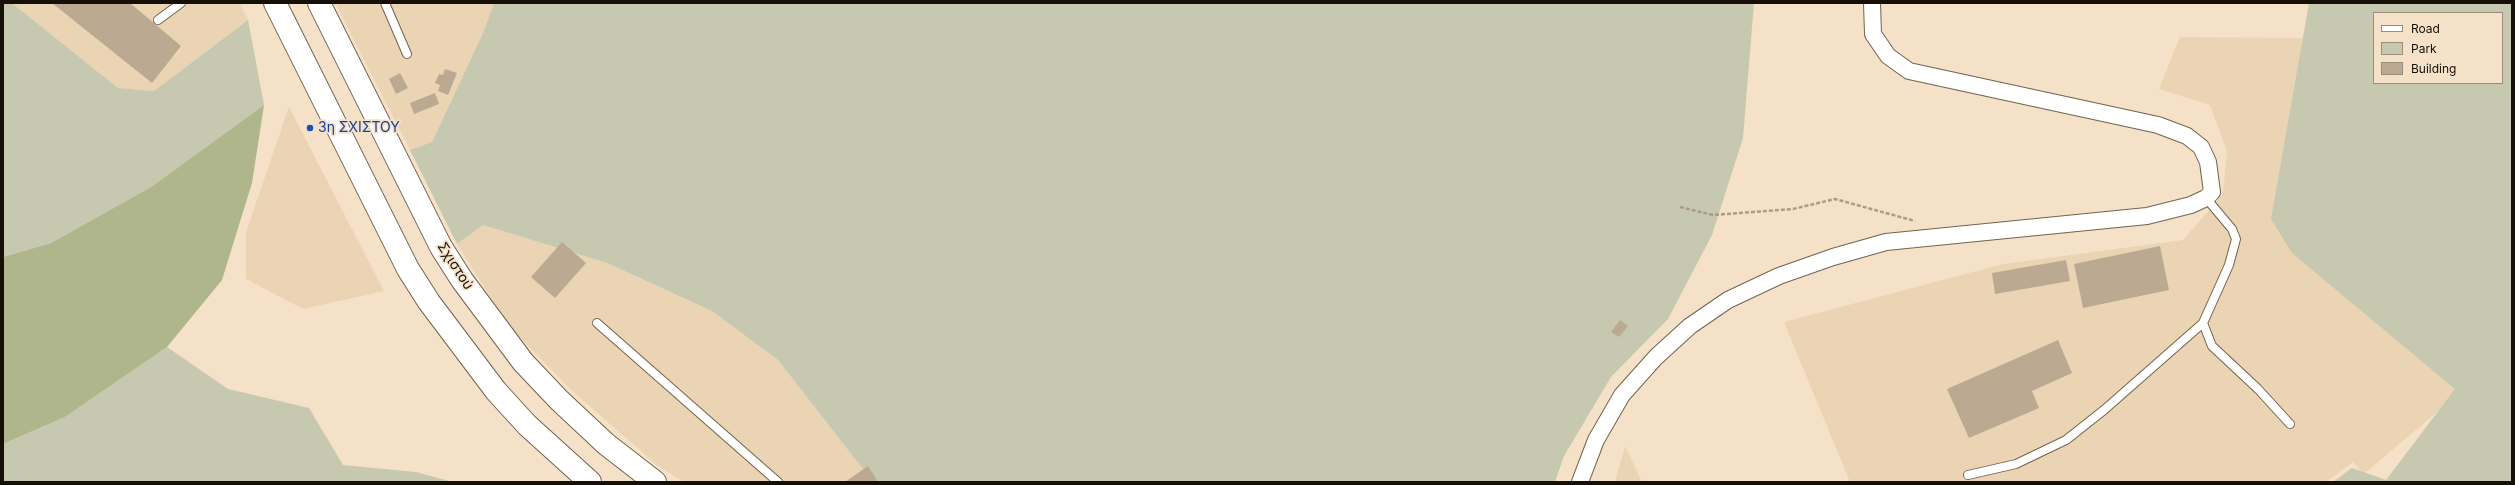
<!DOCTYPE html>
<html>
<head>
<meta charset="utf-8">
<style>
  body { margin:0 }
  #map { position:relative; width:2515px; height:485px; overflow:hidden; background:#f4e1c8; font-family:Inter,sans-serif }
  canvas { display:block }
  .frame { position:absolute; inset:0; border:4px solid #160f07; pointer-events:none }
  .legend { position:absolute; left:2373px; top:12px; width:130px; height:72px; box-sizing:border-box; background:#f4e1c8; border:1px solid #9b8d7b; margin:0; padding:5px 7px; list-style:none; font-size:12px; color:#160f07 }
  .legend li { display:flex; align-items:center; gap:8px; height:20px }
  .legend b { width:20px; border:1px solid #9b8d7b }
</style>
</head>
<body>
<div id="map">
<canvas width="2515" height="485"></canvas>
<div class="frame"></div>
<ul class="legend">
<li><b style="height:5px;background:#fff"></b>Road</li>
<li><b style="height:11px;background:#c6c9af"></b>Park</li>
<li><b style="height:11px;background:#bba991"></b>Building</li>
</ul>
</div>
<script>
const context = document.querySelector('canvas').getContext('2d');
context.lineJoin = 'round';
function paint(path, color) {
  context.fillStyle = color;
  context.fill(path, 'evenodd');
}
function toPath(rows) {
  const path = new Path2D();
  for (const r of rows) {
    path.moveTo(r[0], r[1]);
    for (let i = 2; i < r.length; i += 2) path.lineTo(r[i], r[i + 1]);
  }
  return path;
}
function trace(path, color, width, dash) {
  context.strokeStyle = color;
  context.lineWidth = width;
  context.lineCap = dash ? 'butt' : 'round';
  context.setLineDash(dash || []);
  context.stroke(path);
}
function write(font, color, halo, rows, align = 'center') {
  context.font = font + ' Inter,sans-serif';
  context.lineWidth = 3.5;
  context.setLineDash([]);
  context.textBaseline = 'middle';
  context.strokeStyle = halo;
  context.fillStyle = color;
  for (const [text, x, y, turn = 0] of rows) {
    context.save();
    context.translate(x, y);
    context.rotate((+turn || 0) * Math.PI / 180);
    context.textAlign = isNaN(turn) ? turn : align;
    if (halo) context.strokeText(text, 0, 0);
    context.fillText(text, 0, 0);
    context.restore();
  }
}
const built = toPath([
  [12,3,240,3,248,20,154,91,118,88],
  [335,3,494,3,483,33,432,142,410,150],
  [2180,37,2302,38,2464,389,2364,474,2353,462,2326,482,1850,482,1784,322,2003,264,2183,240,2223,194,2227,152,2210,105,2159,89],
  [289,107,384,291,303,309,246,279,246,232],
  [483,225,607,263,712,311,778,360,873,482,684,482,657,465,569,388,508,325,457,244],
  [1625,446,1642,482,1615,482]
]);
const green = toPath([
  [3,3,12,3,118,88,154,91,248,20,264,105,151,187,51,243,3,257],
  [494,3,1754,3,1743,138,1712,235,1668,319,1611,377,1564,456,1555,482,873,482,778,360,712,311,607,263,483,225,457,244,410,150,432,142,483,33],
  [2309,3,2512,3,2512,482,2333,482,2352,468,2386,480,2455,389,2292,253,2271,219],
  [2374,13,2502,13,2502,83,2374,83],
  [167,347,228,389,309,408,343,465,416,472,453,482,3,482,3,444,65,417]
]);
const forest = toPath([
  [264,105,252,183,222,280,167,347,65,417,3,444,3,257,51,243,151,187]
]);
const building = toPath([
  [52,3,130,3,181,46,152,83],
  [445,69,457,73,448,95,438,91,440,85,435,83,439,74,443,75],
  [400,73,408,88,396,94,389,79],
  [435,93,439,104,414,114,410,103],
  [562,242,586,263,555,298,531,277],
  [2160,246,2169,290,2083,308,2074,264],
  [2066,260,2070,281,1995,294,1992,273],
  [1620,320,1628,326,1619,337,1611,332],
  [2058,340,2072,373,2032,391,2039,408,1969,438,1947,389],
  [868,466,878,482,845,482]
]);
const path = toPath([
  [1680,207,1713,215,1793,209,1835,199,1915,221]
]);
const lane = toPath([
  [385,3,407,54],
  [158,20,181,3],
  [597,323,778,482],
  [2203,323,2212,346,2258,389,2290,424],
  [1968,475,2016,464,2066,440,2104,410,2203,323,2229,265,2236,239,2232,229,2206,198]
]);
const street = toPath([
  [1580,482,1596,440,1622,395,1656,357,1690,326,1728,300,1779,276,1833,257,1886,242,2147,216,2191,205,2206,198,2212,192,2208,162,2201,147,2187,136,2158,125,1909,71,1888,56,1873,34,1872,3]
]);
const primary = toPath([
  [275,3,408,269,429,302,496,391,527,425,590,482],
  [319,3,441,247,462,280,523,362,559,400,606,444,655,482]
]);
const markers = [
  [310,128,4,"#1a4fb4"]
];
const transitNames = [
  ["3η ΣΧΙΣΤΟΥ",318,128]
];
const streetNames = [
  ["Σχιστού",455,266,57]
];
paint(built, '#ebd4b4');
paint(green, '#c6c9af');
paint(forest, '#b0b68b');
paint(building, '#bba991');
trace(lane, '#73634d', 10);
trace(street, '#73634d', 18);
trace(primary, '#73634d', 24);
trace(path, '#ab9c88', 2.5, [4, 2]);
trace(lane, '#fff', 8);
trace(street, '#fff', 16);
trace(primary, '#fff', 22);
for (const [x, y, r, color] of markers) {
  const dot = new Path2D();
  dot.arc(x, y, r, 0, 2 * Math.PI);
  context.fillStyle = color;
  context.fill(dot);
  trace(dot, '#f4e1c8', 1.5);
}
write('14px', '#164399', '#f4e1c8', transitNames, 'left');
write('14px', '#160f07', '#f4e1c8', streetNames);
</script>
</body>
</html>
